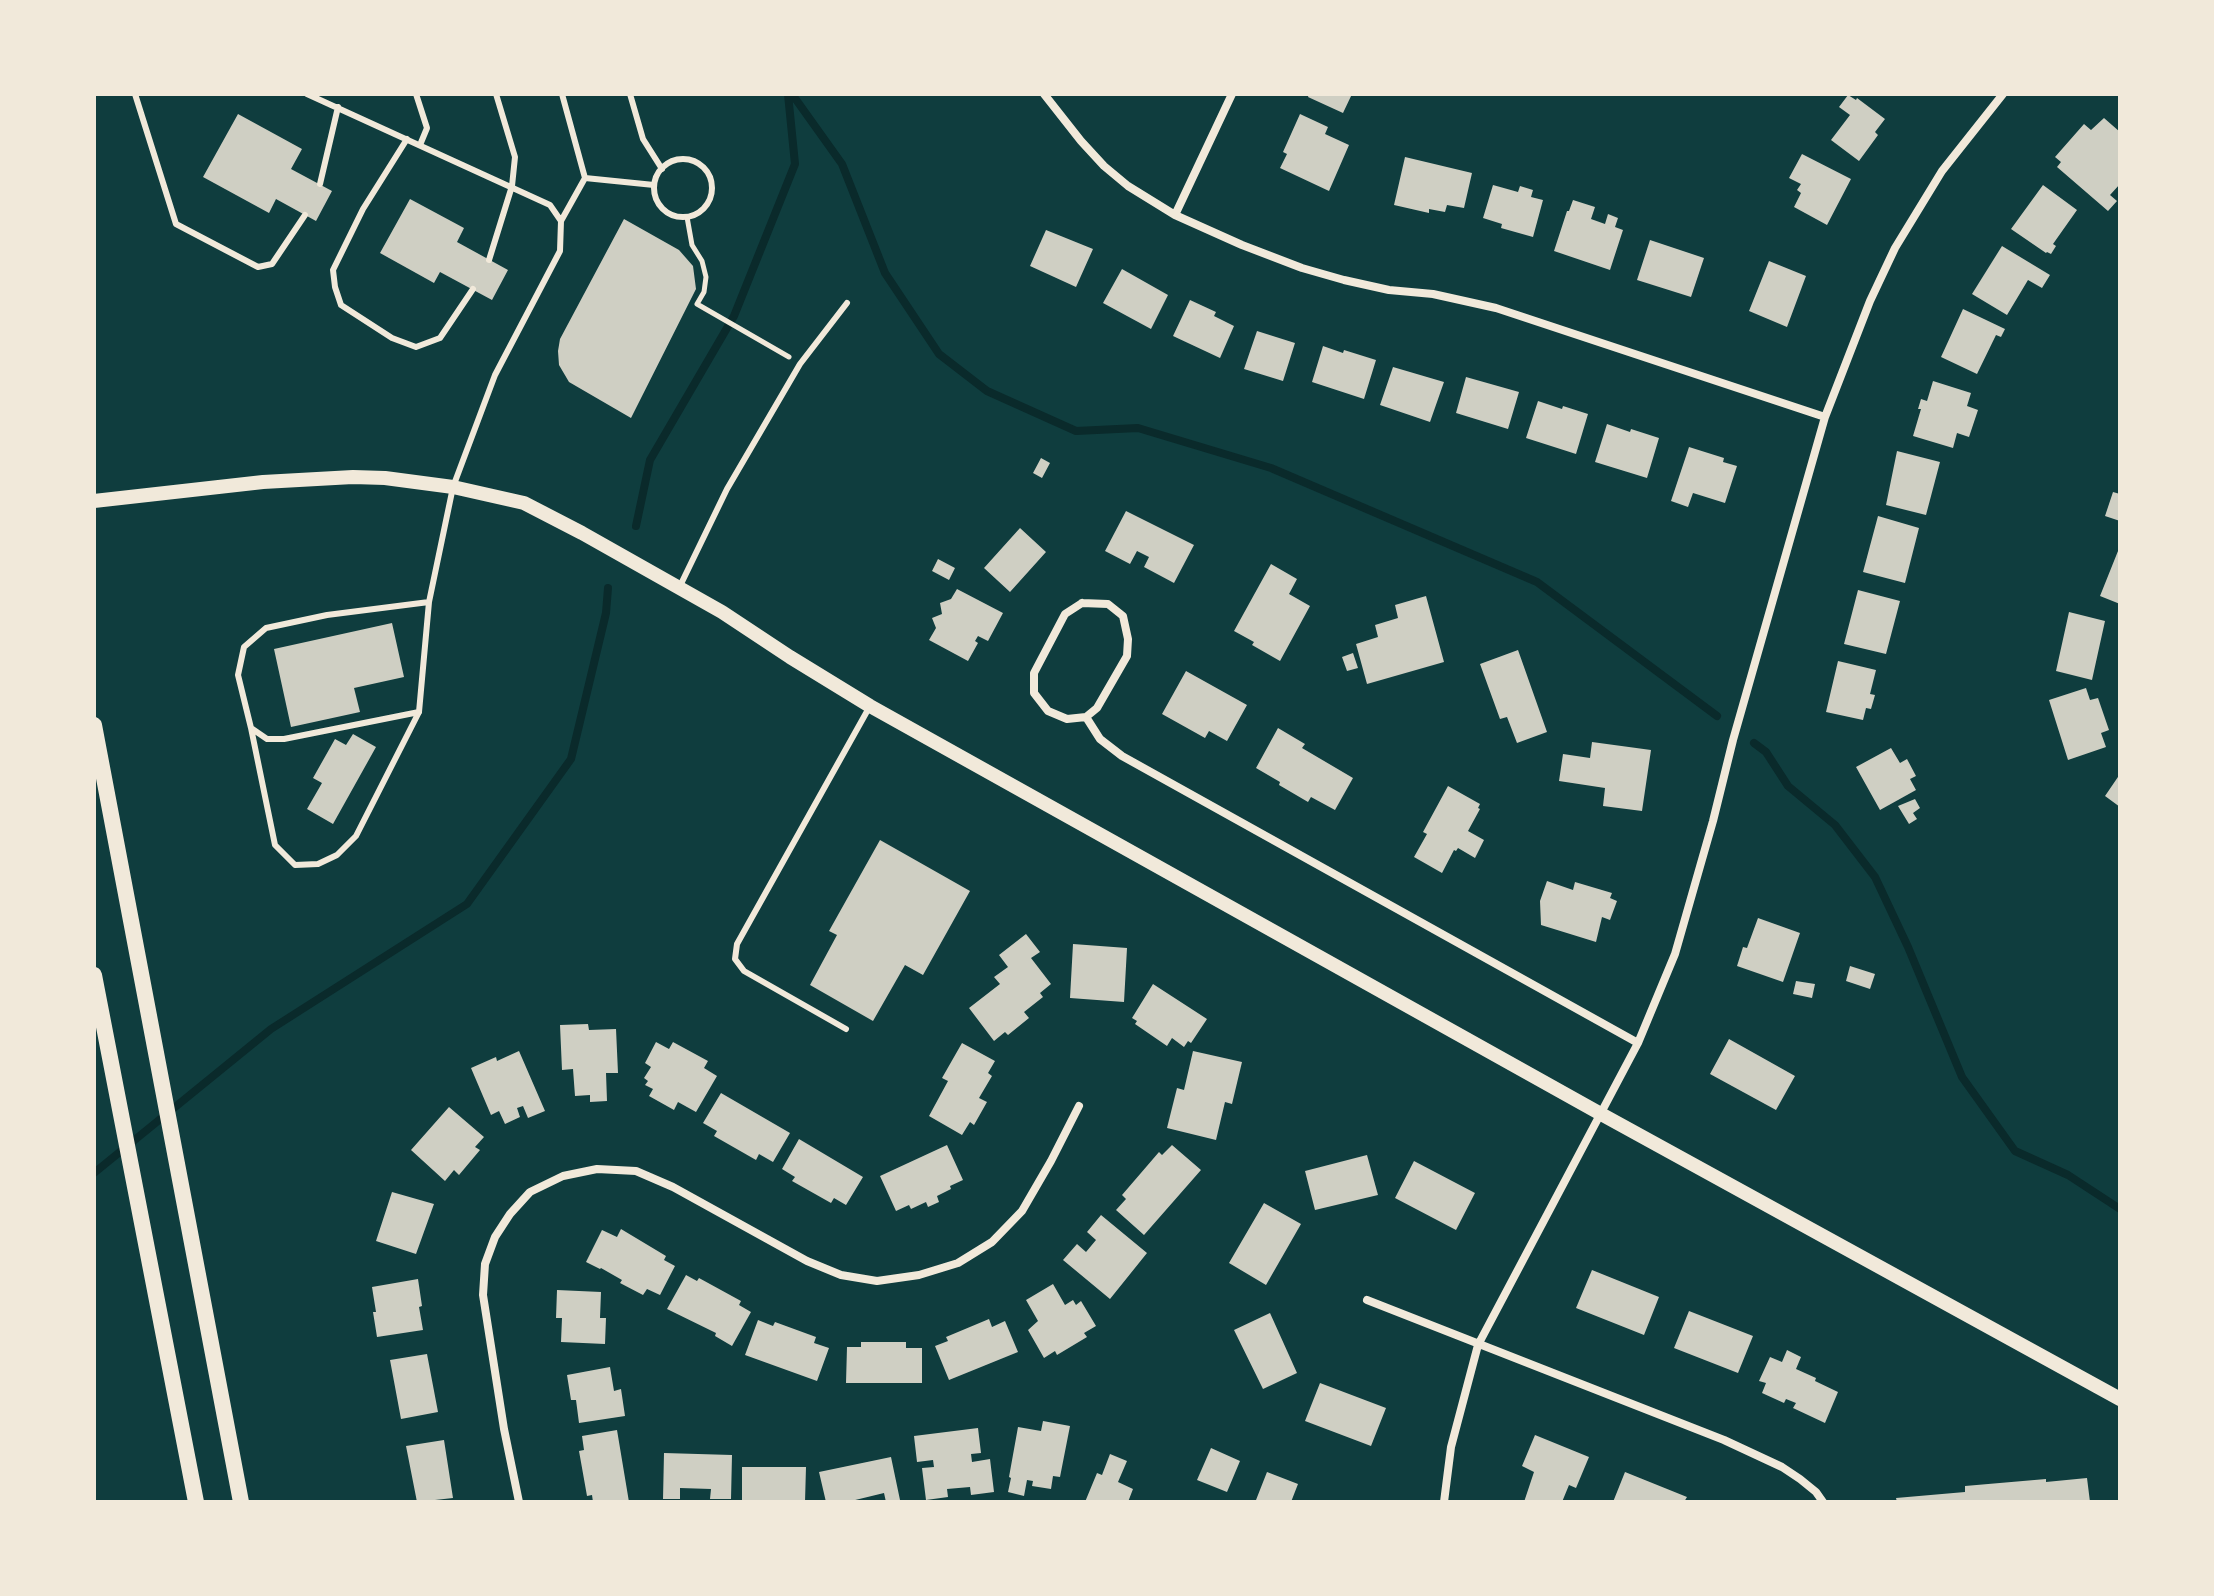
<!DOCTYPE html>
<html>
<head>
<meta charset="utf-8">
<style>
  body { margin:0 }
  #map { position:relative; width:2214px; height:1596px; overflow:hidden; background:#0f3d3e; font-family:"Fira Sans",sans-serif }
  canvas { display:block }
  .frame { position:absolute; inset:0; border:96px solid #f1e9da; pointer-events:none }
</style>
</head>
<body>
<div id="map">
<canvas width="2214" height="1596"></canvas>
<div class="frame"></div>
</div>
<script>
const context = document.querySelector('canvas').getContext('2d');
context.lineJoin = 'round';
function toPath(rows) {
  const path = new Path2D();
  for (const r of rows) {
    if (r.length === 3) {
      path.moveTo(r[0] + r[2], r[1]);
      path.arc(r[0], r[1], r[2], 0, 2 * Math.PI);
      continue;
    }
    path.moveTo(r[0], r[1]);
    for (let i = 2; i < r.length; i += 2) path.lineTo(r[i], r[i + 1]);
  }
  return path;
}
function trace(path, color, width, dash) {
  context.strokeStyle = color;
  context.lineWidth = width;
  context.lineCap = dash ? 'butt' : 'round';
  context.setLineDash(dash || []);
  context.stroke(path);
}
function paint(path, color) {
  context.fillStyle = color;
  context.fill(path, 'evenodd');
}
const stream = toPath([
  [792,94,842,164,885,273,939,354,987,391,1076,431,1138,428,1271,468,1537,582,1717,716],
  [636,526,650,460,734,316,795,164,788,94],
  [1754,743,1766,752,1788,786,1835,825,1875,877,1908,947,1962,1077,2015,1151,2068,1175,2120,1209],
  [94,1173,271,1029,467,904,571,759,606,613,608,588]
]);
const building = toPath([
  [1309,94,1352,94,1343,113,1308,97],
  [1848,95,1856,100,1857,98,1885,119,1875,132,1878,135,1859,161,1831,140,1850,115,1839,107],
  [238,114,302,149,291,169,332,191,316,221,276,199,269,213,203,177],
  [1300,114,1328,127,1325,134,1349,145,1329,191,1280,168,1287,154,1283,152],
  [2104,118,2120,132,2120,184,2110,195,2117,201,2108,211,2057,167,2061,162,2055,157,2084,124,2091,130],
  [1802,154,1851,179,1827,225,1794,207,1801,193,1797,190,1801,184,1789,178],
  [1405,157,1472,173,1464,208,1447,205,1445,212,1429,209,1429,213,1394,205],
  [1493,185,1518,192,1520,186,1533,190,1531,197,1543,200,1533,237,1501,228,1502,224,1483,218],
  [2043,185,2077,210,2053,244,2056,246,2051,254,2047,252,2046,253,2011,229],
  [410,199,464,228,457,242,508,270,492,300,440,272,434,283,380,253],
  [1573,200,1595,207,1591,219,1605,224,1608,214,1618,218,1615,227,1623,230,1610,270,1554,251,1567,211,1569,211],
  [624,219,679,250,693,266,696,289,631,418,569,382,559,365,558,351,560,339],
  [1046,230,1093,249,1076,287,1030,266],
  [1650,240,1704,258,1691,297,1637,280],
  [2002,246,2050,275,2042,288,2028,280,2007,315,1972,294],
  [1769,261,1806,276,1787,327,1749,311],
  [1122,269,1168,295,1151,329,1103,303],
  [1190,300,1216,312,1214,316,1234,326,1220,358,1173,336],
  [1963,309,2005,329,2001,337,1996,335,1977,374,1941,357],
  [1257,331,1295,343,1283,381,1244,369],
  [1323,346,1343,353,1344,350,1376,360,1364,399,1312,382],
  [1393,367,1444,382,1430,422,1380,405],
  [1466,377,1519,392,1508,429,1456,413],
  [1933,381,1971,393,1967,406,1978,410,1969,437,1957,433,1953,448,1913,436,1921,409,1918,409,1921,399,1927,401],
  [1538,401,1562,409,1563,406,1588,414,1576,454,1526,438],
  [1607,424,1630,432,1631,429,1659,438,1647,478,1595,462],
  [1689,447,1724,458,1723,462,1737,466,1725,503,1693,493,1688,507,1671,501],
  [1897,451,1940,462,1926,515,1886,505],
  [1041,458,1050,463,1042,478,1033,473],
  [2113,492,2120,494,2120,521,2105,516],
  [1126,511,1194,545,1174,583,1144,567,1149,557,1137,551,1130,564,1105,551],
  [1878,516,1919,528,1905,583,1863,572],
  [1020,528,1046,552,1010,592,984,568],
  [2120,546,2120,604,2100,596],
  [938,559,955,568,949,580,932,571],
  [1271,564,1297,579,1289,594,1310,606,1280,661,1252,645,1254,642,1234,631],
  [957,589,1003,613,988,641,978,636,975,641,978,643,968,661,929,640,936,628,932,618,942,614,940,603,951,599],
  [1858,590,1900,601,1886,654,1844,644],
  [1426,596,1444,662,1367,684,1356,644,1378,637,1375,625,1398,618,1395,605],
  [2069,612,2105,621,2092,680,2056,671],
  [392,623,404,677,354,688,360,712,291,727,274,649],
  [1518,650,1547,732,1517,743,1507,717,1500,719,1480,664],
  [1353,653,1358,668,1347,671,1342,657],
  [1838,661,1876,670,1870,694,1875,695,1871,709,1866,708,1863,720,1826,712],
  [1186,671,1247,705,1227,741,1209,731,1205,738,1162,714],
  [2086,688,2090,700,2098,698,2109,730,2101,733,2106,747,2068,760,2049,700],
  [1278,728,1305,744,1302,748,1353,778,1335,810,1311,797,1308,802,1279,785,1280,782,1256,768],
  [353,734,376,747,333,824,307,809,322,783,313,778,335,739,346,745],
  [1592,742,1651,750,1642,811,1603,806,1605,788,1559,781,1563,754,1590,758],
  [1891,748,1900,763,1907,759,1916,776,1910,779,1916,790,1880,810,1856,767],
  [2120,774,2120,807,2105,796],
  [1448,786,1480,804,1478,808,1480,809,1468,831,1484,840,1475,858,1458,848,1456,851,1454,850,1442,873,1414,857,1427,834,1423,832],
  [1915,799,1920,808,1913,813,1917,819,1909,824,1898,806],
  [880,840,970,891,923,975,905,965,873,1021,810,985,837,935,829,931],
  [1547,881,1573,890,1575,882,1612,893,1610,898,1617,901,1610,920,1602,917,1596,942,1541,925,1540,901],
  [1758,918,1800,933,1783,982,1737,966,1743,947,1747,948],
  [1026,934,1040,952,1031,958,1051,984,1040,993,1043,997,1024,1012,1029,1018,1008,1035,1005,1032,994,1041,969,1008,1000,984,994,977,1008,967,999,955],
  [1073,944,1127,948,1124,1002,1070,998],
  [1850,966,1875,974,1870,989,1846,981],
  [1796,981,1815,984,1812,998,1793,994],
  [1153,984,1207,1019,1191,1043,1188,1041,1184,1047,1172,1038,1167,1046,1135,1024,1137,1021,1132,1018],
  [588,1024,589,1030,616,1029,618,1073,606,1073,607,1101,590,1102,590,1095,575,1096,573,1069,562,1070,560,1025],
  [1729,1039,1795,1076,1776,1110,1710,1074],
  [656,1042,669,1049,673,1042,708,1061,704,1068,717,1076,696,1112,678,1102,674,1110,649,1096,653,1089,645,1085,648,1081,644,1078,651,1067,645,1063],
  [962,1043,995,1061,988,1073,992,1076,979,1098,987,1102,974,1125,970,1122,962,1135,929,1116,948,1081,942,1078],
  [519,1051,545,1111,528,1118,523,1106,517,1108,520,1117,505,1124,499,1111,491,1115,471,1068,496,1057,497,1061],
  [1193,1051,1242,1062,1232,1104,1225,1102,1216,1140,1167,1128,1177,1088,1184,1090],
  [721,1093,790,1133,773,1162,759,1154,756,1160,714,1136,717,1131,703,1123],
  [449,1107,484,1137,475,1147,480,1150,459,1175,454,1170,445,1181,411,1150],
  [799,1139,863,1177,846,1205,834,1198,831,1203,792,1181,795,1177,782,1169],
  [947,1145,963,1180,950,1186,951,1189,937,1196,939,1202,928,1207,926,1202,911,1209,909,1205,896,1211,880,1176],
  [1172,1145,1201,1170,1144,1235,1116,1210,1126,1199,1122,1195,1159,1152,1162,1155],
  [1367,1155,1378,1195,1315,1210,1305,1171],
  [1414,1161,1475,1193,1456,1230,1395,1198],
  [392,1192,434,1204,416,1254,376,1241],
  [1264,1203,1301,1224,1266,1285,1229,1263],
  [1101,1215,1147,1253,1110,1299,1063,1260,1077,1244,1086,1252,1096,1240,1087,1232],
  [621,1229,666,1256,664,1260,675,1266,660,1295,647,1289,643,1295,620,1283,622,1280,601,1268,600,1269,586,1262,602,1230,617,1237],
  [1592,1270,1659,1297,1644,1335,1576,1308],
  [686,1275,697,1281,699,1278,741,1301,739,1305,751,1312,732,1346,715,1336,716,1333,667,1309],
  [418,1279,422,1306,419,1307,423,1330,377,1337,373,1312,376,1312,372,1287],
  [1053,1284,1065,1305,1073,1300,1076,1305,1081,1301,1096,1326,1084,1333,1087,1337,1057,1355,1055,1351,1044,1358,1028,1330,1038,1321,1026,1300],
  [557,1290,601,1292,600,1318,606,1318,605,1344,561,1342,562,1318,556,1318],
  [1689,1311,1753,1336,1738,1373,1674,1348],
  [1270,1313,1297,1373,1263,1389,1234,1330],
  [989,1319,992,1327,1005,1321,1018,1352,949,1380,935,1346,948,1341,946,1337],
  [758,1320,773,1326,775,1322,816,1337,814,1343,829,1348,817,1381,745,1355],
  [861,1342,906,1342,906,1348,922,1348,922,1383,846,1383,847,1347,861,1347],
  [1787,1350,1801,1357,1796,1369,1816,1378,1815,1381,1838,1392,1825,1423,1793,1408,1796,1403,1786,1399,1784,1403,1762,1393,1766,1383,1759,1381,1770,1357,1782,1362],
  [427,1354,438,1412,401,1419,390,1360],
  [610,1367,614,1391,621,1389,625,1416,579,1423,576,1400,571,1400,567,1375],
  [1320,1383,1386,1408,1371,1446,1305,1421],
  [1043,1421,1070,1426,1060,1477,1053,1476,1051,1489,1032,1486,1033,1481,1027,1480,1024,1496,1008,1492,1011,1478,1009,1477,1018,1427,1041,1431],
  [978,1428,981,1453,971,1454,972,1462,990,1459,994,1492,971,1495,970,1487,947,1489,948,1497,926,1500,922,1468,934,1467,933,1460,917,1462,914,1436],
  [617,1430,629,1502,593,1502,592,1495,587,1496,579,1451,584,1450,582,1436],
  [1535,1435,1589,1457,1576,1488,1569,1485,1562,1502,1524,1502,1534,1472,1522,1466],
  [444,1440,453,1498,417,1502,406,1446],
  [1211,1448,1240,1461,1227,1492,1197,1480],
  [664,1453,732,1455,731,1499,710,1499,711,1489,680,1488,680,1499,663,1499],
  [1110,1454,1127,1461,1118,1482,1133,1489,1128,1502,1085,1502,1097,1473,1102,1475],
  [891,1457,900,1500,886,1502,884,1493,847,1502,826,1502,819,1472],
  [742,1467,806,1467,805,1502,742,1502],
  [1267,1472,1298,1484,1291,1502,1262,1502,1256,1500],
  [1625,1472,1687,1497,1684,1502,1613,1502],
  [2087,1478,2090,1502,1897,1502,1896,1498,1965,1492,1965,1486,2046,1479,2046,1482]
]);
const path = toPath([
  [687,217,692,245,702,261,706,277,704,292,697,304,789,357]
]);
const service = toPath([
  [135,94,176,224,258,267,272,264,305,215],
  [307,94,550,205,561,221,560,251,495,375,453,487,429,602,327,615,266,628,244,647,238,675,251,728,267,739,284,739,419,712],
  [416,94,427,128,420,145],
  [630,94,643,139,662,169],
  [407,139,363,209,333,270,335,287,341,305,392,338,416,347,440,338,473,289],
  [683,188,29],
  [585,178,654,185],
  [320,184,338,107],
  [561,221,585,178,562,94],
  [489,260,512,186,515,157,496,94],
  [680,586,727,489,800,364,847,303],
  [251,728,275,845,295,865,318,864,337,855,356,836,419,712,429,602],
  [846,1029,744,971,735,959,737,944,870,706]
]);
const minor = toPath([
  [1044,94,1081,141,1104,166,1128,186,1175,215,1242,245,1302,268,1344,280,1389,290,1433,294,1496,308,1825,417],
  [1175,215,1232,94],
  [1082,603,1108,604,1123,616,1128,639,1127,656,1097,708,1086,717,1067,719,1048,711,1034,693,1034,673,1065,614,1082,603],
  [1086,717,1100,739,1122,756,1638,1043],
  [1367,1300,1724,1440,1782,1467,1800,1479,1816,1492,1823,1502],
  [519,1502,504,1429,483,1295,485,1264,495,1237,510,1214,530,1192,563,1176,597,1169,636,1171,673,1187,807,1261,841,1275,877,1281,919,1275,958,1263,992,1242,1022,1211,1051,1161,1079,1106],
  [1444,1502,1451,1447,1478,1345,1638,1043,1675,954,1713,821,1733,740,1825,417,1870,301,1895,248,1942,171,2003,94]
]);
const tertiary = toPath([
  [94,501,263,482,353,477,385,478,453,487,524,503,582,533,722,612,790,657,870,706,1601,1114,2120,1399]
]);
const secondary = toPath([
  [94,725,241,1502],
  [94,975,196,1502]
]);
trace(stream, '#0a2a2b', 8);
paint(building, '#cfcfc3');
trace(path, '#f1e9da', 5);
trace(service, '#f1e9da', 6);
trace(minor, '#f1e9da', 8);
trace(tertiary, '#f1e9da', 14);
trace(secondary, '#f1e9da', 16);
</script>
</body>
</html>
